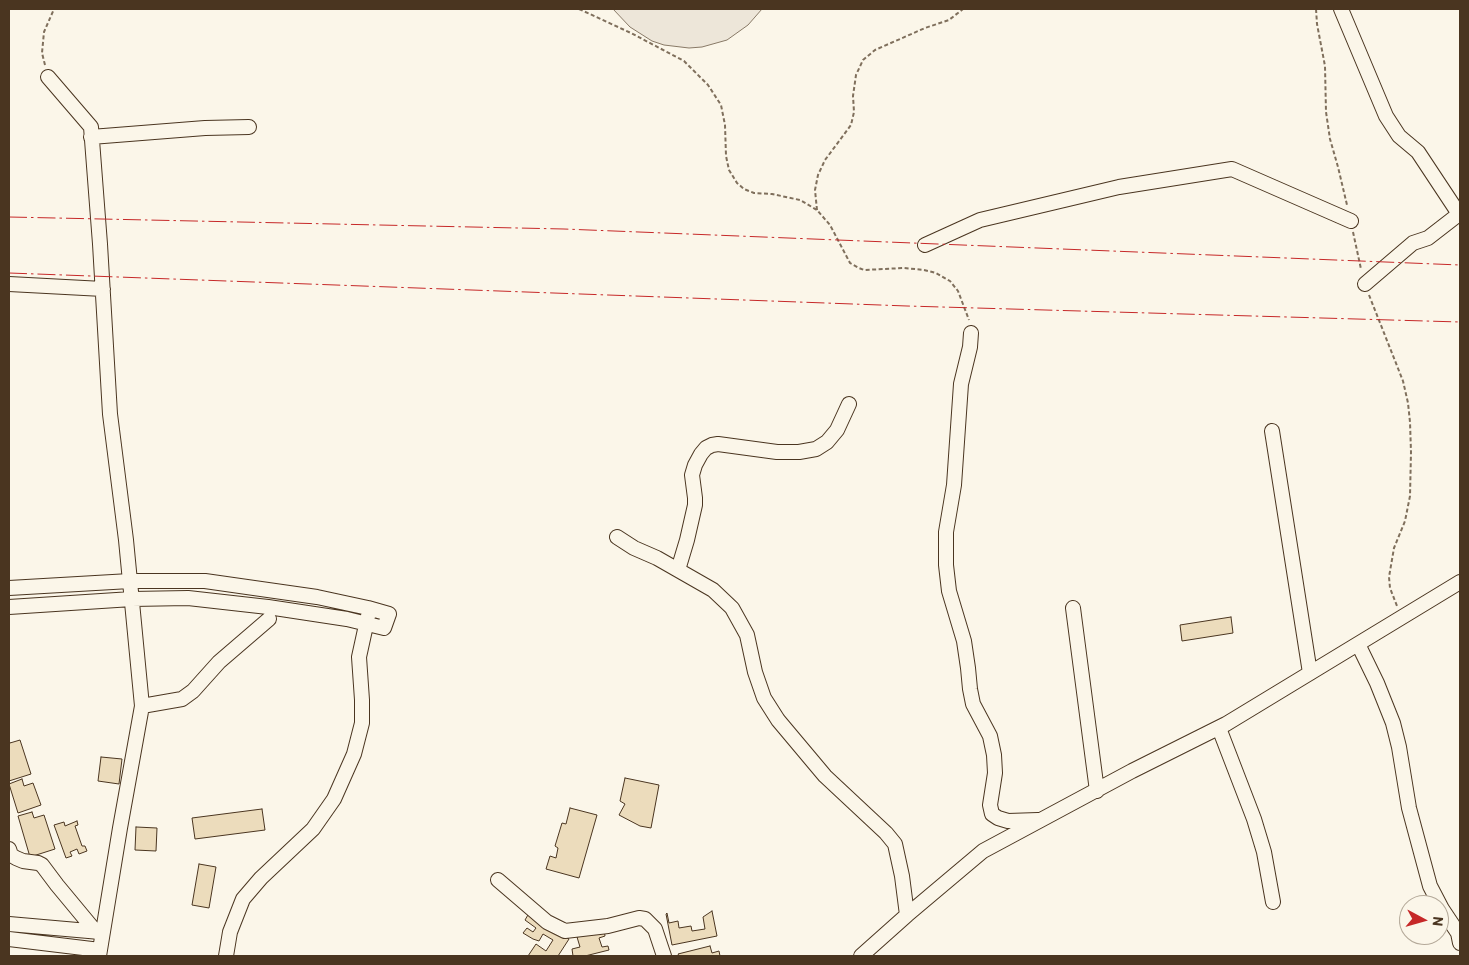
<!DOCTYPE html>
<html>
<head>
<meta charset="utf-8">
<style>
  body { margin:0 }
  #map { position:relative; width:1469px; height:965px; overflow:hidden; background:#fbf6e9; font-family:Barlow,sans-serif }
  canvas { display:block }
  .frame { position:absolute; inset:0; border:10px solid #4a3520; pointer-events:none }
  .north { position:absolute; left:1399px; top:895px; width:50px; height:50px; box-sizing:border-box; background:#fbf6e9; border:1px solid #b4a999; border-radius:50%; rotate:96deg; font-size:14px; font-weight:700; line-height:20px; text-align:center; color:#4a3520 }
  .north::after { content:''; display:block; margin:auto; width:18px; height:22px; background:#c62828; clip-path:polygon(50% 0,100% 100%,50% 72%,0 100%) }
</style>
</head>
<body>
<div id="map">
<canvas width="1469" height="965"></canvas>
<div class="frame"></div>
<div class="north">N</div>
</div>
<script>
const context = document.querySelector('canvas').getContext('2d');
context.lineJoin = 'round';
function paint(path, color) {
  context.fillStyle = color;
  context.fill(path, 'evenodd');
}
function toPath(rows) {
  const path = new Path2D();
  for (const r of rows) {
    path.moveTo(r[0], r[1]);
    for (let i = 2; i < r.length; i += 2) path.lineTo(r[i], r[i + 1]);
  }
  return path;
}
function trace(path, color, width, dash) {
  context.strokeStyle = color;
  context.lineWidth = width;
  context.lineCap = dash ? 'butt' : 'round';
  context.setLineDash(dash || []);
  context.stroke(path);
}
const green = toPath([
  [613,9,762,9,748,25,727,40,702,47,689,48,664,45,652,41,630,27,613,9]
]);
const building = toPath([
  [1231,617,1233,633,1182,641,1180,625,1231,617],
  [9,740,10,743,20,740,31,774,9,781,9,740],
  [101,757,122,759,119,784,98,781,101,757],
  [625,778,659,785,651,828,640,826,619,815,625,804,620,801,625,778],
  [22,779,24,786,33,783,41,805,18,813,9,784,22,779],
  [570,808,597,815,579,878,546,869,550,856,556,858,558,848,555,846,562,823,566,824,570,808],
  [262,809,265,830,195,839,192,818,262,809],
  [32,812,34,818,44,815,55,849,30,857,18,816,32,812],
  [77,821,78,825,75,826,82,846,85,846,87,851,79,854,77,849,70,852,72,856,66,858,54,825,64,822,65,826,77,821],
  [136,827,157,828,156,851,135,850,136,827],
  [199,864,216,867,209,908,192,905,199,864],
  [532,908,561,934,569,939,558,956,528,956,536,944,546,951,553,940,543,934,539,941,533,939,523,933,527,928,533,932,536,928,525,920,532,908],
  [712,911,717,936,672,945,666,914,667,913,669,923,678,921,679,928,691,926,692,931,705,929,703,917,712,911],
  [604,929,605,936,599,938,602,947,608,946,609,950,585,956,573,956,572,949,580,947,577,937,604,929],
  [710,946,712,953,719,951,720,956,679,956,678,954,710,946]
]);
const path = toPath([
  [579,9,631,33,684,61,708,85,721,105,725,125,726,156,729,170,737,183,744,189,754,193,772,194,800,200,817,210,830,225,850,263,859,268,864,270,904,268,924,270,936,273,950,281,958,291,969,320],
  [1316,9,1317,24,1325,66,1326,112,1330,139,1338,167,1347,205],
  [45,65,42,53,44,32,54,9],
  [817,210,815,190,818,175,825,160,851,125,854,112,853,96,856,75,863,60,875,50,925,28,949,20,963,9],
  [1353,232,1361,269],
  [1369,295,1403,381,1408,403,1410,422,1411,452,1410,496,1405,521,1394,548,1389,577,1390,588,1397,606]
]);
const minor = toPath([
  [1341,9,1386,116,1399,136,1418,152,1459,214,1460,214],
  [48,77,91,127,100,244,110,414,126,540,142,706,120,828,99,956],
  [91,137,205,128,249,127],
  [925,245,980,220,1119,187,1232,169,1351,221],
  [9,284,103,289],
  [1365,284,1413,243,1428,238,1459,214],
  [971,333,970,347,961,384,954,485,946,532,946,565,949,591,964,641,968,668,970,689,973,704,990,736,994,755,995,773,990,805,992,814,998,818,1008,821,1038,820],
  [1272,431,1310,673],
  [617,537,634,548,657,558,713,590,732,608,747,635,755,672,764,698,778,720,825,776,886,833,895,844,902,876,907,915],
  [678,570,687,540,695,505,695,498,692,475,695,465,701,454,706,448,712,445,718,444,777,452,799,452,816,449,827,442,837,430,849,404],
  [9,588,130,581,205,581,317,597,368,608,389,614,384,628,347,619,268,607,188,598,132,599,9,607],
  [1073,608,1097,791],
  [1358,644,1377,683,1393,723,1399,747,1409,808,1430,886,1442,909,1458,933,1460,943],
  [142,706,182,699,193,691,219,662,269,619],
  [1219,728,1254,819,1264,852,1273,902],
  [9,849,11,855,16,858,23,861,38,863,42,865,57,885,96,932],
  [498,880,547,922,565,931,608,926,639,918,645,919,655,929,664,956],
  [9,924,100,932],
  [9,939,100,950],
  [226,956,230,932,243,899,261,878,313,829,334,799,354,754,362,723,362,700,359,657,368,616],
  [861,956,907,915,983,851,1132,771,1226,724,1460,582]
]);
const power = toPath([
  [9,217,564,229,1460,265],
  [9,273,907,306,1460,322]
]);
paint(green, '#ede6d9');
trace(green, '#887966', 1);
paint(building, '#ecdcbc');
trace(building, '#4a3520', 1);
trace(minor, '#4a3520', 16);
trace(path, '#7f6f5c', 2, [4, 2.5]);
trace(minor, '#fbf6e9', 14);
trace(power, '#c62828', 1, [18, 4, 2.5, 4]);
</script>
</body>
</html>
